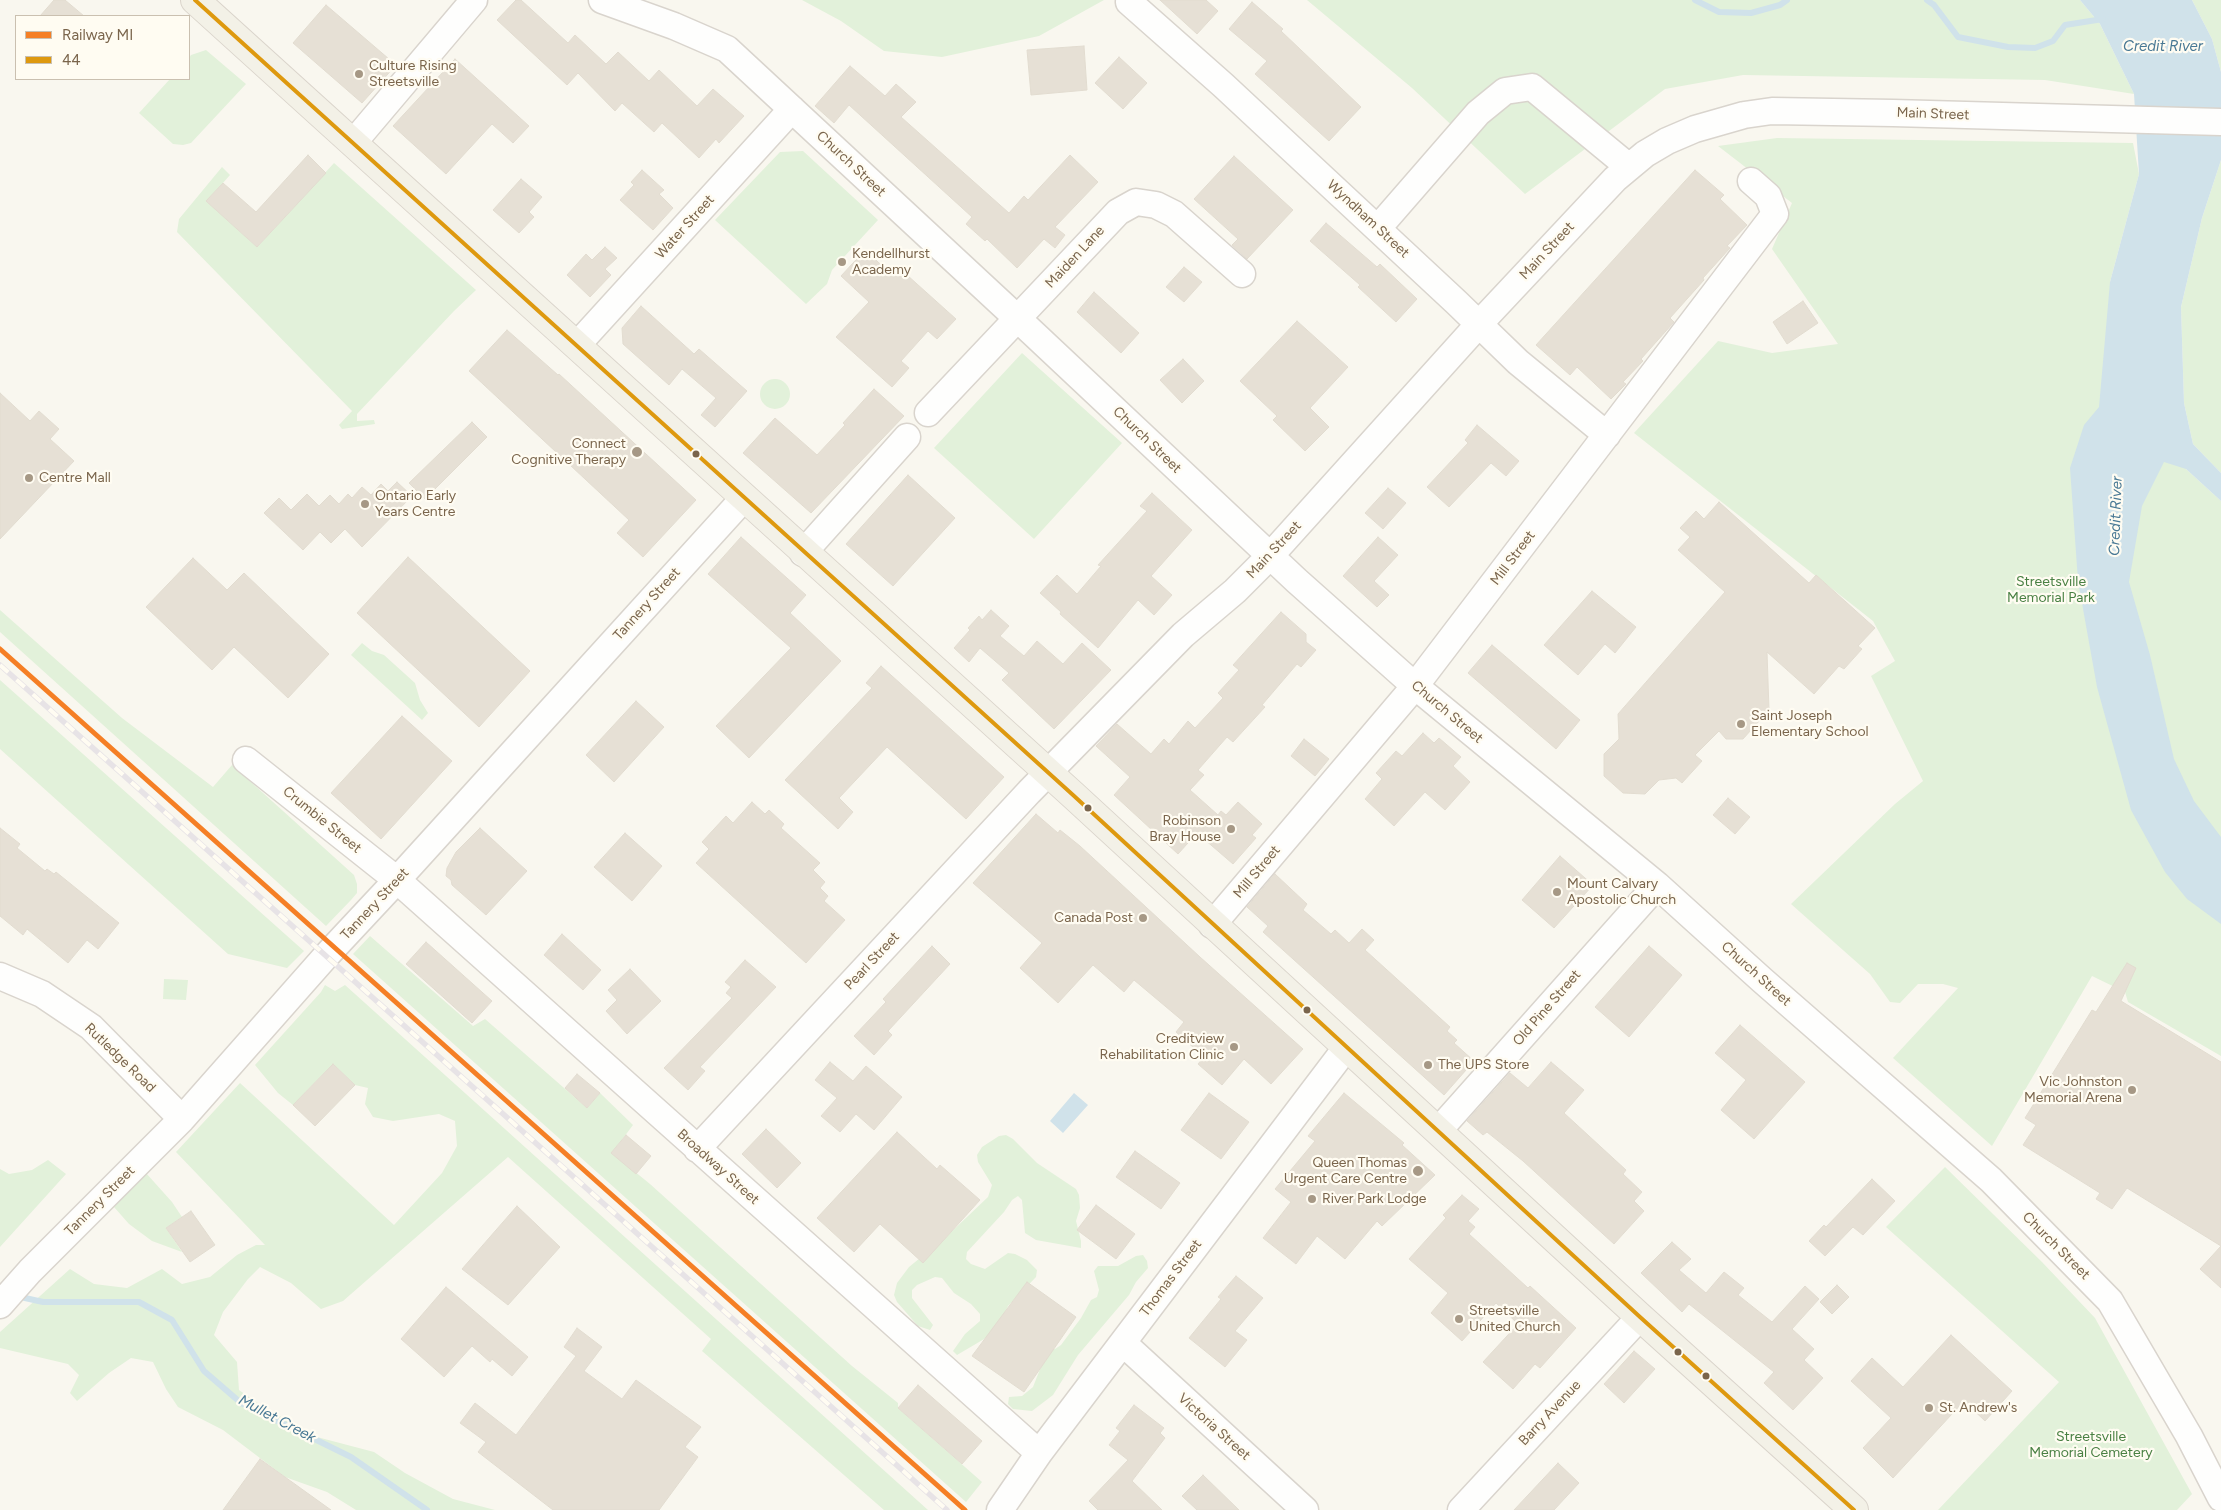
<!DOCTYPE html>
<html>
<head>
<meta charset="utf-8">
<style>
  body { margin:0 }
  #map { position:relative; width:2221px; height:1510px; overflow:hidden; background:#f9f7ef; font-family:Figtree,sans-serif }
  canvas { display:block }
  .legend { position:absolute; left:15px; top:15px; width:175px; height:65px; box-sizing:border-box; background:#fffcf2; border:1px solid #cac0b0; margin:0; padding:6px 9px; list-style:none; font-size:15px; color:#7a654c }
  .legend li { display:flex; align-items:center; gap:10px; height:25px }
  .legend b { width:25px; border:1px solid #cac0b0 }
</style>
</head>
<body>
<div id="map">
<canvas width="2221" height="1510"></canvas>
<ul class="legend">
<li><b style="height:6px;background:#f57f25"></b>Railway MI</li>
<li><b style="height:6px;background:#de990f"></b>44</li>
</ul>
</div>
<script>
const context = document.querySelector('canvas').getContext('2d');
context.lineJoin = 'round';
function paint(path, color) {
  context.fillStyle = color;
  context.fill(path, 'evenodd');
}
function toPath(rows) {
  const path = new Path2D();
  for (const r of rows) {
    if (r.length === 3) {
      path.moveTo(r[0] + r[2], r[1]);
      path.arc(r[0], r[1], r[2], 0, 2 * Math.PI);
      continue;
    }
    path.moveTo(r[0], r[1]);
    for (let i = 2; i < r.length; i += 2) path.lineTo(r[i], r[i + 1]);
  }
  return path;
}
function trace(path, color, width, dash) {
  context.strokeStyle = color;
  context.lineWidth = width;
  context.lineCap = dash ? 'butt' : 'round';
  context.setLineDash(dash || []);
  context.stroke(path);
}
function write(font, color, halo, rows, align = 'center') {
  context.font = font + ' Figtree,sans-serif';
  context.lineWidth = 4.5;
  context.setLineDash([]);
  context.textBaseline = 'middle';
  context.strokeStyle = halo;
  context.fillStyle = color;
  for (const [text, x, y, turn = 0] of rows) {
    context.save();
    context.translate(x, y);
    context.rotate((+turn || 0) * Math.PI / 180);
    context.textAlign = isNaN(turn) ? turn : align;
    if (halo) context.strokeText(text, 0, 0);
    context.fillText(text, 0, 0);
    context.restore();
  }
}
const green = toPath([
  [802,0,1104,0,1039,36,942,57,884,51,841,21],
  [1307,0,2080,0,2100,24,2134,94,2045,80,1743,75,1665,89,1525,194,1412,88],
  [2192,0,2221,0,2221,72,2212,39],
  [206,50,246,84,191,143,183,145,173,144,139,113,170,79,189,79,189,58,191,55],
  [1777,138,2133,143,2139,174,2110,282,2186,469,2221,501,2221,1056,2128,1002,2125,992,2092,976,1992,1146,1893,1058,1958,988,1943,984,1918,984,1900,1003,1890,1002,1870,974,1791,904,1895,804,1923,781,1871,676,1895,661,1873,621,1634,433,1718,341,1772,353,1838,344,1772,249,1792,203,1718,146],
  [803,151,878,220,832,270,827,284,806,304,715,220,780,152],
  [2221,160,2221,473,2193,444,2184,403,2181,307,2202,218],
  [334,163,476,290,454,311,357,414,357,421,374,420,375,424,342,429,339,425,352,411,177,232,179,219,222,167,230,175,207,201,257,247],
  [1022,353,1122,443,1034,539,934,448],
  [775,394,15],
  [0,610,122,718,213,787,232,765,354,875,357,884,357,893,351,900,326,926,0,632],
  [362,643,372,651,384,655,415,683,420,700,428,713,422,720,351,655],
  [0,680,304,951,287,968,228,954,0,749],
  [370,936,473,1026,485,1019,587,1108,600,1093,633,1125,612,1153,650,1184,852,1366,898,1403,898,1408,982,1482,966,1502,353,954],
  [164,979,188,980,186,1000,163,999],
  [325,985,335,991,345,985,928,1510,884,1510,702,1351,711,1339,508,1157,343,1301,321,1309,291,1283,260,1267,248,1279,223,1312,214,1335,237,1362,239,1390,262,1406,317,1437,374,1452,405,1473,453,1499,495,1510,356,1510,327,1492,285,1477,223,1430,178,1407,166,1389,153,1362,131,1358,109,1373,77,1401,70,1393,79,1375,68,1364,0,1348,0,1332,70,1269,94,1284,127,1288,162,1269,182,1284,210,1277,237,1255,256,1245,265,1245,176,1152,240,1083,394,1225,442,1173,457,1146,455,1121,439,1114,393,1121,373,1117,365,1104,368,1088,355,1085,333,1064,293,1105,278,1093,255,1065,321,992],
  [1006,1135,1013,1139,1037,1163,1076,1189,1079,1195,1080,1208,1076,1221,1081,1241,1081,1248,1036,1240,1025,1233,1022,1200,1018,1196,1012,1200,1004,1212,967,1252,966,1259,971,1264,985,1269,1008,1253,1015,1254,1027,1260,1037,1270,1036,1277,1008,1306,1005,1313,1048,1349,1055,1349,1061,1345,1081,1318,1091,1300,1097,1297,1099,1290,1094,1271,1098,1266,1118,1266,1136,1256,1143,1255,1147,1261,1148,1268,1136,1282,1129,1295,1078,1355,1053,1395,1032,1411,1013,1409,1008,1404,1009,1397,1022,1396,1033,1387,1042,1364,991,1335,957,1355,953,1351,965,1334,980,1321,980,1314,971,1304,954,1293,942,1278,935,1277,917,1285,912,1290,912,1298,933,1325,930,1330,918,1326,897,1302,894,1295,897,1283,909,1267,947,1236,988,1197,992,1185,978,1162,977,1155,982,1147,999,1136],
  [48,1160,66,1174,0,1247,0,1169,9,1174,32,1170],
  [1945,1167,2042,1262,2095,1318,2192,1494,2177,1510,1938,1510,2059,1382,1886,1227],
  [146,1173,172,1202,182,1217,166,1228,182,1252,152,1241,129,1224,114,1207]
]);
const water = toPath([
  [2080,0,2192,0,2212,39,2221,72,2221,160,2202,218,2181,307,2184,403,2193,444,2221,473,2221,501,2186,469,2164,462,2142,506,2129,582,2150,655,2174,759,2194,801,2221,837,2221,924,2187,899,2165,872,2131,810,2097,687,2078,581,2070,468,2084,425,2099,407,2110,282,2139,174,2134,94,2100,24],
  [1074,1093,1088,1105,1063,1133,1050,1121]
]);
const stream = toPath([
  [1695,0,1719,12,1751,13,1780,5,1787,0],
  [1927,0,1934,5,1958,37,2008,47,2035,48,2053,41,2065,25,2103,19],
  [16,1296,43,1302,139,1302,172,1320,204,1371,241,1403,351,1457,427,1510]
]);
const building = toPath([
  [54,0,65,0,84,16,40,16,54,0],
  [516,0,521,0,568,43,575,35,606,64,618,52,649,81,659,70,697,106,713,89,744,116,719,143,716,139,699,158,662,123,654,132,622,103,615,111,578,73,567,85,497,20,516,0],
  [1160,0,1206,0,1218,11,1197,34,1160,0],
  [1252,2,1283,29,1281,31,1361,107,1329,141,1255,74,1267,61,1229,29,1252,2],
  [326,5,396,65,362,103,293,43,326,5],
  [1084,46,1087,90,1031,95,1027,50,1084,46],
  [1119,57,1147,83,1123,109,1095,83,1119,57],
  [455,59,529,126,513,143,492,124,446,174,393,126,455,59],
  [850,66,885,96,896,84,916,102,901,117,1009,213,1024,196,1028,200,1070,155,1098,182,1055,227,1065,235,1055,248,1044,239,1017,268,987,239,985,241,966,224,972,217,849,105,834,123,815,106,850,66],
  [308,155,326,173,257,247,206,201,223,183,256,212,308,155],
  [1234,156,1293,210,1247,259,1232,245,1238,239,1194,199,1234,156],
  [642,170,664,190,659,194,673,208,653,230,620,200,634,185,631,182,642,170],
  [1695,170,1724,195,1720,199,1747,225,1727,246,1730,248,1703,278,1704,280,1670,318,1674,322,1641,359,1643,361,1623,382,1626,384,1611,399,1577,367,1570,375,1536,345,1695,170],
  [521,179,542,197,529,212,534,217,519,233,493,210,521,179],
  [1326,223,1377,267,1380,264,1417,299,1396,322,1358,287,1360,285,1310,241,1326,223],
  [605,247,617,258,605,269,611,275,590,297,567,275,586,254,592,260,605,247],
  [865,250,890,273,897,266,956,319,937,339,928,331,901,361,909,368,892,387,836,337,869,302,841,276,865,250],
  [1184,267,1202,282,1184,302,1166,287,1184,267],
  [1094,292,1139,333,1121,353,1077,312,1094,292],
  [1803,301,1818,323,1787,344,1773,322,1803,301],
  [641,306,694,354,699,349,747,391,715,427,701,415,716,398,682,369,669,385,623,344,622,328,641,306],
  [1297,321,1348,367,1310,408,1329,427,1305,451,1273,420,1277,416,1240,381,1297,321],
  [507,330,558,375,559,374,696,500,643,557,617,533,629,520,469,371,507,330],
  [1183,359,1204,381,1182,403,1160,380,1183,359],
  [874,389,904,416,811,513,743,453,775,418,817,455,845,425,843,423,874,389],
  [0,393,30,421,39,411,59,429,50,439,74,461,0,539,0,393],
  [472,422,487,437,425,499,409,483,472,422],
  [1477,425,1519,461,1506,476,1491,463,1449,507,1427,487,1468,443,1465,440,1477,425],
  [908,475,955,518,893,586,846,544,908,475],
  [397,482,412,496,362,547,345,529,331,543,320,532,303,550,264,513,279,498,291,510,307,494,319,506,330,495,339,504,348,494,352,498,362,487,371,495,381,484,388,491,397,482],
  [1388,488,1406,503,1383,529,1365,513,1388,488],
  [1152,493,1192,530,1151,576,1172,595,1154,615,1138,600,1098,648,1060,614,1061,612,1040,593,1057,575,1077,594,1101,566,1098,565,1147,511,1140,506,1152,493],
  [1719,502,1809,583,1816,575,1875,628,1858,646,1862,649,1844,669,1839,666,1814,694,1767,652,1769,710,1743,739,1726,739,1719,731,1695,755,1702,761,1682,783,1676,778,1659,780,1645,794,1623,793,1604,776,1604,754,1619,739,1618,714,1725,592,1678,550,1690,537,1680,528,1696,511,1704,519,1719,502],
  [741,537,806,595,790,613,841,661,749,758,716,726,791,648,708,574,741,537],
  [1378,537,1398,555,1374,581,1389,595,1377,607,1343,576,1378,537],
  [408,557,530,671,479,727,357,613,408,557],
  [193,558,227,590,244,573,329,654,288,698,234,647,212,670,146,607,193,558],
  [1592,591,1636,627,1615,653,1605,644,1578,675,1544,645,1592,591],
  [991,610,1009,626,1000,636,1024,656,1037,641,1063,664,1082,643,1111,670,1054,729,1002,680,1009,673,980,648,969,662,954,648,970,630,968,628,979,616,982,620,991,610],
  [1281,612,1306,634,1306,642,1316,650,1301,667,1297,664,1262,705,1265,707,1233,742,1227,737,1198,770,1204,775,1190,790,1218,815,1221,811,1226,815,1238,802,1262,824,1252,835,1256,838,1233,864,1197,833,1178,854,1114,795,1130,777,1096,746,1117,724,1151,754,1164,739,1169,744,1188,721,1195,728,1223,698,1218,693,1239,670,1233,665,1281,612],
  [1492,645,1580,720,1556,749,1468,673,1492,645],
  [881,666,1004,777,966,819,887,747,839,798,853,812,838,829,785,780,872,688,866,683,881,666],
  [636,701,664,727,614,782,586,755,636,701],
  [402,716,452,761,381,839,331,793,402,716],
  [1423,733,1434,743,1439,738,1461,757,1453,766,1470,782,1445,810,1425,792,1394,826,1365,799,1382,779,1376,773,1396,751,1402,756,1423,733],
  [1304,739,1329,759,1315,776,1291,756,1304,739],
  [1728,798,1750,817,1735,834,1713,815,1728,798],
  [752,802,765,814,769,810,784,824,781,828,820,863,813,870,825,882,820,888,828,896,824,901,845,920,806,963,696,863,709,849,702,842,726,816,733,823,752,802],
  [1036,814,1058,833,1060,830,1080,846,1200,957,1303,1049,1271,1084,1244,1059,1222,1085,1198,1064,1204,1057,1176,1032,1184,1022,1134,980,1124,992,1093,965,1058,1003,1020,968,1042,943,973,883,1036,814],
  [0,828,20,844,17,848,45,871,47,869,54,874,56,872,119,923,98,949,87,940,68,963,27,929,23,935,0,916,0,828],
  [480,828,527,871,486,915,452,885,451,880,446,876,447,868,456,852,480,828],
  [625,833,662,866,632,901,594,867,625,833],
  [1560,856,1593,885,1554,928,1522,900,1560,856],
  [1275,874,1307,904,1303,910,1331,934,1335,930,1349,943,1362,929,1374,940,1365,950,1450,1027,1447,1031,1457,1040,1454,1043,1474,1061,1444,1095,1263,932,1268,926,1247,907,1275,874],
  [562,934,601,970,583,990,544,955,562,934],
  [426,942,492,1001,472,1023,406,964,426,942],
  [932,946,950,964,888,1031,892,1035,874,1055,854,1036,886,1002,883,999,932,946],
  [1649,946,1682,975,1629,1037,1595,1007,1649,946],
  [745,960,776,987,700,1067,705,1071,688,1090,664,1068,732,998,726,993,731,987,725,982,745,960],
  [2127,963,2136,968,2121,1001,2221,1062,2221,1288,2200,1269,2221,1246,2127,1188,2112,1209,2096,1199,2100,1193,2023,1145,2036,1125,2025,1118,2092,1010,2096,1012,2127,963],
  [630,969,661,1001,627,1034,606,1011,617,1000,608,990,630,969],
  [1740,1025,1805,1082,1754,1139,1721,1110,1746,1080,1715,1053,1740,1025],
  [830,1062,853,1081,866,1066,902,1097,874,1130,856,1114,840,1132,821,1116,837,1098,815,1080,830,1062],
  [1551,1062,1584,1090,1564,1113,1626,1170,1623,1174,1642,1192,1634,1201,1644,1211,1614,1244,1523,1161,1487,1132,1483,1135,1467,1121,1510,1073,1528,1088,1551,1062],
  [333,1064,355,1085,315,1126,293,1105,333,1064],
  [577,1074,600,1093,587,1108,565,1088,577,1074],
  [1209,1093,1249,1122,1221,1159,1181,1130,1209,1093],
  [1344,1093,1404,1143,1402,1145,1435,1175,1382,1226,1377,1221,1345,1259,1317,1236,1296,1264,1263,1238,1291,1202,1275,1189,1315,1141,1308,1136,1344,1093],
  [766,1129,801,1163,777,1188,742,1154,766,1129],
  [897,1132,937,1169,940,1165,980,1200,923,1263,880,1224,854,1252,817,1218,897,1132],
  [626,1135,651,1156,636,1174,611,1153,626,1135],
  [1135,1151,1180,1183,1161,1209,1116,1177,1135,1151],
  [1872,1179,1895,1201,1863,1235,1853,1227,1825,1256,1809,1241,1824,1225,1826,1227,1872,1179],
  [1462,1195,1479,1209,1468,1221,1475,1227,1469,1234,1528,1288,1530,1286,1576,1328,1540,1368,1535,1364,1513,1389,1483,1362,1518,1324,1496,1303,1462,1341,1431,1313,1448,1293,1409,1259,1446,1218,1443,1215,1462,1195],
  [1096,1205,1135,1234,1116,1259,1077,1230,1096,1205],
  [517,1206,560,1247,508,1305,462,1269,517,1206],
  [191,1211,215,1245,190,1262,166,1228,191,1211],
  [1672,1242,1691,1259,1679,1270,1706,1293,1724,1272,1744,1288,1738,1295,1772,1322,1805,1286,1819,1299,1792,1329,1814,1349,1804,1360,1823,1378,1793,1410,1764,1383,1774,1372,1689,1304,1682,1312,1641,1273,1672,1242],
  [1236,1276,1263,1298,1235,1331,1247,1340,1225,1367,1189,1338,1221,1299,1218,1297,1236,1276],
  [1027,1282,1076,1317,1024,1392,972,1356,1027,1282],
  [1837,1285,1849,1297,1832,1314,1820,1302,1837,1285],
  [446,1287,528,1357,512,1376,492,1359,490,1362,472,1346,444,1377,401,1339,446,1287],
  [577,1328,602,1347,584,1371,622,1399,636,1380,701,1427,685,1447,698,1457,659,1510,553,1510,478,1452,486,1442,460,1423,475,1403,516,1435,576,1356,564,1347,577,1328],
  [1951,1335,2012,1391,1985,1421,1964,1401,1893,1478,1863,1448,1891,1418,1851,1381,1872,1358,1903,1387,1951,1335],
  [1634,1351,1655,1369,1624,1403,1604,1384,1634,1351],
  [918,1385,982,1441,962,1464,898,1408,918,1385],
  [1134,1405,1164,1428,1160,1433,1165,1438,1132,1481,1162,1510,1098,1510,1089,1501,1128,1460,1109,1445,1120,1431,1116,1428,1134,1405],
  [260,1459,285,1477,331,1510,223,1510,260,1459],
  [1558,1463,1579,1483,1554,1510,1514,1510,1558,1463],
  [1203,1475,1239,1510,1197,1510,1182,1496,1203,1475]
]);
const minor = toPath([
  [602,0,674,26,727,49,1018,319,1297,581,1415,686,1657,885,1762,980,1991,1180,2110,1301,2189,1436,2221,1498],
  [1129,2,1223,85,1456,302,1518,362,1607,435],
  [353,143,474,0],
  [1378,228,1478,113,1505,91,1532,87,1629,167],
  [577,345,792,109],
  [928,413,1118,212,1136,202,1156,205,1174,214,1242,274],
  [803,553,907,437],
  [246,760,397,880,1039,1453],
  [1212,925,1415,686,1775,214,1768,196,1751,181],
  [0,976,42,994,91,1027,182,1119],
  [1438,1131,1657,885],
  [697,1149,1029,792,1183,635,1235,591,1270,556,1479,324,1615,179,1645,154,1667,141,1695,129,1744,115,1772,111,1893,113,2221,122],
  [0,1305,30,1271,182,1119,326,956,397,880,744,498],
  [1123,1343,1305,1510],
  [1000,1510,1039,1453,1346,1048],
  [1461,1510,1640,1317]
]);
const major = toPath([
  [195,0,1073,795,1640,1317,1854,1510]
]);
const rail = toPath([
  [0,665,947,1510]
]);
const bus1 = toPath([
  [195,0,1073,795,1640,1317,1854,1510]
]);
const rail1 = toPath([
  [0,649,965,1510]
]);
const markers = [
  [359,74,5,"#a69885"],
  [842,262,5,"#a69885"],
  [637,452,6,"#a69885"],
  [696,454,4.5,"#7a654c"],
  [29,478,5,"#a69885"],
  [365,504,5,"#a69885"],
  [1741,724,5,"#a69885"],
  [1088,808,4.5,"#7a654c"],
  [1231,829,5,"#a69885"],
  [1557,892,5,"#a69885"],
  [1143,918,5,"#a69885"],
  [1307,1010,4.5,"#7a654c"],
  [1234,1047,5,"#a69885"],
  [1428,1065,5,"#a69885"],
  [2132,1090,5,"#a69885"],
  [1418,1171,6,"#a69885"],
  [1312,1199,5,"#a69885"],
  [1459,1319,5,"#a69885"],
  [1678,1352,4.5,"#7a654c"],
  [1706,1376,4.5,"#7a654c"],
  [1929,1408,5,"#a69885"]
];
const poiNames = [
  ["Culture Rising",369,66],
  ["Streetsville",369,82],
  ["Kendellhurst",852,254],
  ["Academy",852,270],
  ["Connect",626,444,"right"],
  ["Cognitive Therapy",626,460,"right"],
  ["Centre Mall",39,478],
  ["Ontario Early",375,496],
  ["Years Centre",375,512],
  ["Saint Joseph",1751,716],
  ["Elementary School",1751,732],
  ["Robinson",1221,821,"right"],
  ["Bray House",1221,837,"right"],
  ["Mount Calvary",1567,884],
  ["Apostolic Church",1567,900],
  ["Canada Post",1133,918,"right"],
  ["Creditview",1224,1039,"right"],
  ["Rehabilitation Clinic",1224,1055,"right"],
  ["The UPS Store",1438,1065],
  ["Vic Johnston",2122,1082,"right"],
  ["Memorial Arena",2122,1098,"right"],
  ["Queen Thomas",1407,1163,"right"],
  ["Urgent Care Centre",1407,1179,"right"],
  ["River Park Lodge",1322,1199],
  ["Streetsville",1469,1311],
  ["United Church",1469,1327],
  ["St. Andrew's",1939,1408]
];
const streetNames = [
  ["Main Street",1933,114,2],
  ["Church Street",851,164,43],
  ["Wyndham Street",1368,219,43],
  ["Water Street",685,227,-48],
  ["Main Street",1547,251,-47],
  ["Maiden Lane",1075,257,-47],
  ["Church Street",1147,440,44],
  ["Main Street",1274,550,-47],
  ["Mill Street",1513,558,-53],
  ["Tannery Street",647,604,-48],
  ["Church Street",1447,712,40],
  ["Crumbie Street",322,820,39],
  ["Mill Street",1257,872,-50],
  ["Tannery Street",375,904,-47],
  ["Pearl Street",872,961,-47],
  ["Church Street",1756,974,42],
  ["Old Pine Street",1547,1008,-49],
  ["Rutledge Road",120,1058,44],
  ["Broadway Street",718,1167,42],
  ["Tannery Street",100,1201,-45],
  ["Church Street",2056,1246,45],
  ["Thomas Street",1171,1278,-53],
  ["Barry Avenue",1550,1413,-47],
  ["Victoria Street",1214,1427,42]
];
const parkNames = [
  ["Streetsville",2051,582],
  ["Memorial Park",2051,598],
  ["Streetsville",2091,1437],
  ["Memorial Cemetery",2091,1453]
];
const waterNames = [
  ["Credit River",2163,47],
  ["Credit River",2116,516,-88],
  ["Mullet Creek",277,1419,28]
];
paint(green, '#e2f1da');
paint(water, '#d0e2ea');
trace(stream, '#d0e2ea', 6);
paint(building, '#e6e0d5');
trace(building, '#e2dcd0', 1);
trace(minor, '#d9d4cd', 29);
trace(major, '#dad4cb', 30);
trace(minor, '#fefefd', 26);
trace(major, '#f3f1e7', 28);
trace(rail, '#e7e3e6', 5.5);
trace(rail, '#fffcf2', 4, [11]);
trace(bus1, '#de990f', 4);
trace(rail1, '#f57f25', 5);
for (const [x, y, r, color] of markers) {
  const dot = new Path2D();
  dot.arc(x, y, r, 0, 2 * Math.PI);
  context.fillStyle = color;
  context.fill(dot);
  trace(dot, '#fffcf2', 2);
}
write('14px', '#7a654c', '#fffcf2', poiNames, 'left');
write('14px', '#7a654c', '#fffcf2', streetNames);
write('14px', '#498043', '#fffcf2', parkNames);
write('italic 15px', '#487894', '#fffcf2', waterNames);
</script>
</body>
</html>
